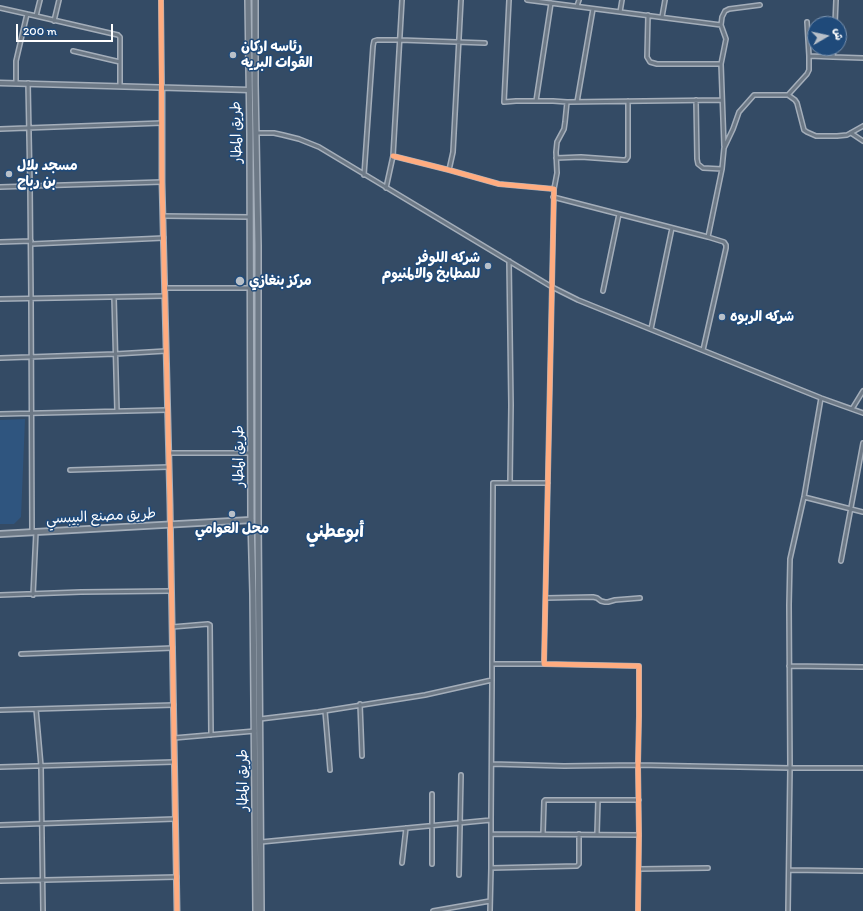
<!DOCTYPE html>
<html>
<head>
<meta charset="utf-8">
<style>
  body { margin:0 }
  #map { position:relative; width:863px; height:911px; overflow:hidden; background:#344b65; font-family:Itim,"Playpen Sans Arabic",sans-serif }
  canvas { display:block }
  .north { position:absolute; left:807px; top:16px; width:40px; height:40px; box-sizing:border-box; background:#1f4a7a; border:1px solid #7992af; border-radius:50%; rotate:81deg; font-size:11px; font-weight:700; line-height:16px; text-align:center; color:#fff }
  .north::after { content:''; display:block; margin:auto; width:14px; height:18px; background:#b8c0c9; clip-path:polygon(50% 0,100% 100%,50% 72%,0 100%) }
  .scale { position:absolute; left:16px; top:24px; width:97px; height:18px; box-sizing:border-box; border:2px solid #fff; border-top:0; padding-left:5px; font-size:12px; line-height:14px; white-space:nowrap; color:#fff; -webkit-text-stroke:3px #1f4a7a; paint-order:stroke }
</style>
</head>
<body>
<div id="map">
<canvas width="863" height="911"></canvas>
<div class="north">ش</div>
<div class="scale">200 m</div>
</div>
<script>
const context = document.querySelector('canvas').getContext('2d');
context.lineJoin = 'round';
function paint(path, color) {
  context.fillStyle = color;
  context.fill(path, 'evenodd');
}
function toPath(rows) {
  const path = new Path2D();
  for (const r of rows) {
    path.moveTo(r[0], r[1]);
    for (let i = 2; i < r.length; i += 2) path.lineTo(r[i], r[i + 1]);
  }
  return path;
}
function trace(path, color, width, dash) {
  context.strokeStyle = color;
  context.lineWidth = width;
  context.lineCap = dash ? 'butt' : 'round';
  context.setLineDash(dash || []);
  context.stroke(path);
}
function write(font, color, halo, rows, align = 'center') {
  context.font = font + ' Itim,"Playpen Sans Arabic",sans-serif';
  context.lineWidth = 3;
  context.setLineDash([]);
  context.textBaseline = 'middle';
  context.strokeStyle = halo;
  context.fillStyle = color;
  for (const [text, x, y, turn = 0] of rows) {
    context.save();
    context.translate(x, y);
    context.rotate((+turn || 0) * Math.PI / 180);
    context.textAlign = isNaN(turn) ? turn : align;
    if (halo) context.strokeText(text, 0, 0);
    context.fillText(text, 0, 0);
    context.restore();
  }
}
const built = toPath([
  [25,419,21,517,14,524,0,524,0,420]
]);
const minor = toPath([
  [40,0,36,16,118,35,120,37,120,86],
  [161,0,162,87],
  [509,0,504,102,516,101,553,101,567,102,722,100],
  [527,0,721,25],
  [577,6,579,0],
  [0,8,36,16],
  [620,12,622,0],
  [648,15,647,57,650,62,657,64,721,64],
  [662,17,665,0],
  [54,21,59,0],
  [807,22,809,56],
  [835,24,836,0],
  [834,48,833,57,863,58],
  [73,51,120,62],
  [16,83,16,61,27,14],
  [28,83,30,186,31,299,32,532],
  [788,95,807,74,809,70,809,56,833,57],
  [696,100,697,159,698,164,703,168,722,169],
  [536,101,551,3],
  [577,102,593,9],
  [0,129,162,123],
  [256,133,274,133,283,135,299,139,319,147,552,287,578,300,821,398,863,413],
  [851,133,863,141],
  [724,146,721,64,726,39,721,25,722,17,725,11,729,9,760,5],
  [393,156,449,170,499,184,554,189,544,664,639,666,639,716,638,765,639,835,638,911],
  [556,158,581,157,623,160,626,160,628,157,628,101],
  [449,170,453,152,461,0],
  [364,175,373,46,374,41,377,40,400,40,485,43],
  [0,187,162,182],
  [386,188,393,156,402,0],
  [554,189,557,173,556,152,557,142,564,129,565,122,567,102],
  [553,197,708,237,722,169,724,148,733,129,739,112,754,95,788,95,795,100,797,103,804,130,807,132,816,136,837,136,847,135,863,126],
  [163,216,250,217],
  [0,242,31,241],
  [31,244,164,238],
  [509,261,511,405,510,483],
  [165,288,251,288],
  [603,291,619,214],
  [114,297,117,411],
  [0,299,165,296],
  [651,329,672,228],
  [703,350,726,248,726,245,724,242,708,237],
  [0,358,115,354,166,351],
  [852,409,863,391],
  [0,414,168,410],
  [169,453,251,453],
  [70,470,169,467],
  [804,497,863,512],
  [841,561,863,443],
  [0,595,81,592,171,591],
  [33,595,36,532],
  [546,598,593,597,597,598,601,601,605,602,608,602,615,600,640,598],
  [172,627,208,624,210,625,211,735],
  [21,654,173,648],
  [544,664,492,664,493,485,493,483,548,483],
  [789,666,863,667],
  [360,704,362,756],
  [36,709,41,766,43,911],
  [0,710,174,705],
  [325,711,330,770],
  [260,719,318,712,425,695,492,680,492,664],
  [174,738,255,731],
  [492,764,564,766,638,765,790,768,863,768],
  [0,767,174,762],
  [432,794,432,864],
  [491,820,492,680],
  [0,825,175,819],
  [491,834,491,868,577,866,579,864,579,834],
  [543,834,544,801,545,800,639,800],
  [597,834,598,800],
  [261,842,491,820,491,834,639,835],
  [402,863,406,828],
  [639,869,708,868],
  [789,870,863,871],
  [459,875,461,775],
  [0,881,177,877],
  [433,911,490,901],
  [490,911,491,868],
  [788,911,790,768,789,605,790,559,804,497,821,398]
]);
const tertiary = toPath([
  [0,83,249,90],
  [162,87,162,182,170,505,177,911]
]);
const secondary = toPath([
  [0,534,251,520]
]);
const trunk = toPath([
  [248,0,250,134,251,520,253,594,256,911],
  [255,0,255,84,258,245,258,521,261,911]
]);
const cycleway = toPath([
  [161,0,162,182,170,505,177,911],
  [393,156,449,170,499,184,554,189,544,664,639,666,639,716,638,765,639,835,638,911]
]);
const markers = [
  [233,55,4,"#b8c0c9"],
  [9,174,4,"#b8c0c9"],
  [488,266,4,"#b8c0c9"],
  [240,281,5,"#b8c0c9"],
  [722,317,4,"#b8c0c9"],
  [232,514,4,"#b8c0c9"]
];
const poiNames = [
  ["رئاسه اركان",241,47],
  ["القوات البريه",241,63],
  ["مسجد بلال",17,166],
  ["بن رباح",17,182],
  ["شركه اللوفر",480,258,"right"],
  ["للمطابخ والالمنيوم",480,274,"right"],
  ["مركز بنغازي",249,281],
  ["شركه الربوه",730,317],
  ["محل العوامي",232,529,"center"]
];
const streetNames = [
  ["طريق المطار",237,132,-91],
  ["طريق المطار",239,456,-90],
  ["طريق مصنع البيبسي",101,517,-3],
  ["طريق المطار",243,780,-90]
];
const districtNames = [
  ["أبوعطني",335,532]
];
paint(built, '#2f557f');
trace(minor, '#a4aeba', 6);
trace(tertiary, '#a4aeba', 7);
trace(secondary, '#a4aeba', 8);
trace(trunk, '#a4aeba', 8);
trace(minor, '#6d7986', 3);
trace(tertiary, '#6d7986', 4);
trace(secondary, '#6d7986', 4.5);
trace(trunk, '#6d7986', 5);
trace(cycleway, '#ffac80', 5);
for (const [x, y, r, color] of markers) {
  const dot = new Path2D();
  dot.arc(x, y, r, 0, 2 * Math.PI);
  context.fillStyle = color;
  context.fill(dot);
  trace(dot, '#1f4a7a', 1.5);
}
write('bold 14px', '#fff', '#1f4a7a', poiNames, 'left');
write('14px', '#fff', '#1f4a7a', streetNames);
write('bold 18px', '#fff', '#1f4a7a', districtNames);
</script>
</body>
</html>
